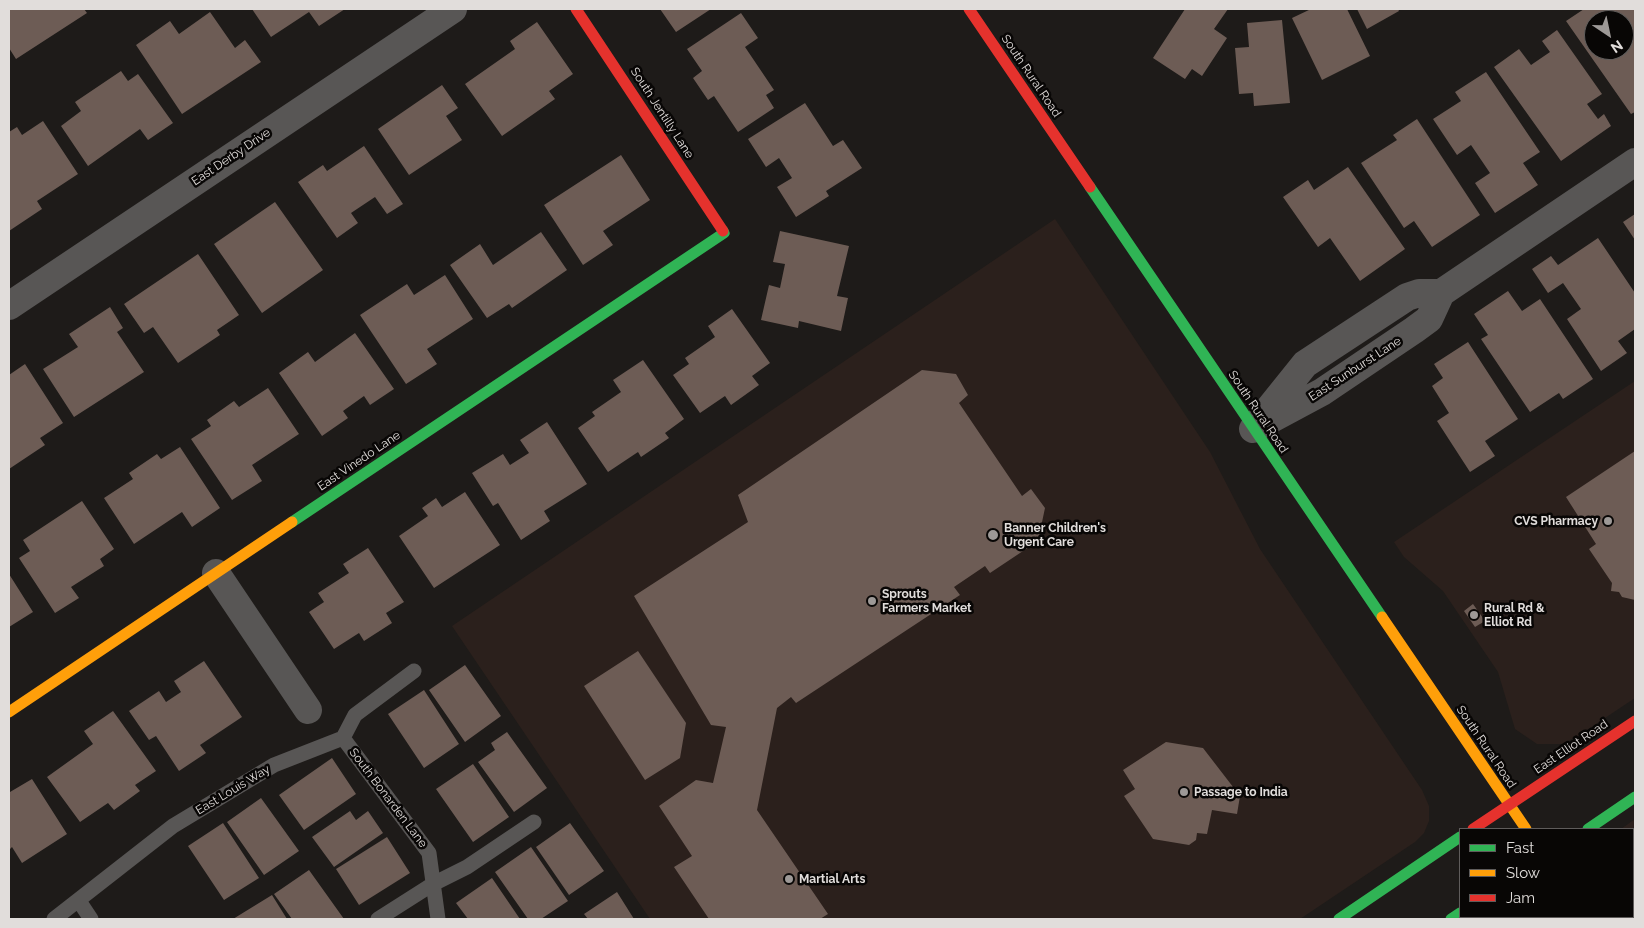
<!DOCTYPE html>
<html>
<head>
<meta charset="utf-8">
<style>
  body { margin:0 }
  #map { position:relative; width:1644px; height:928px; overflow:hidden; background:#1e1b19; font-family:Raleway,sans-serif }
  canvas { display:block }
  .frame { position:absolute; inset:0; border:10px solid #e1dddb; pointer-events:none }
  .legend { position:absolute; left:1459px; top:828px; width:175px; height:90px; box-sizing:border-box; background:#080605; border:1px solid #5f5c5b; margin:0; padding:6px 9px; list-style:none; font-size:15px; color:#e1dddb }
  .legend li { display:flex; align-items:center; gap:10px; height:25px }
  .legend b { width:25px; border:1px solid #5f5c5b }
  .north { position:absolute; left:1584px; top:10px; width:50px; height:50px; box-sizing:border-box; background:#080605; border:1px solid #5f5c5b; border-radius:50%; rotate:146deg; font-size:14px; font-weight:700; line-height:20px; text-align:center; color:#e1dddb }
  .north::after { content:''; display:block; margin:auto; width:18px; height:22px; background:#9d9997; clip-path:polygon(50% 0,100% 100%,50% 72%,0 100%) }
</style>
</head>
<body>
<div id="map">
<canvas width="1644" height="928"></canvas>
<div class="frame"></div>
<ul class="legend">
<li><b style="height:6px;background:#30b455"></b>Fast</li>
<li><b style="height:6px;background:#ff9f0a"></b>Slow</li>
<li><b style="height:6px;background:#e5322d"></b>Jam</li>
</ul>
<div class="north">N</div>
</div>
<script>
const context = document.querySelector('canvas').getContext('2d');
context.lineJoin = 'round';
function paint(path, color) {
  context.fillStyle = color;
  context.fill(path, 'evenodd');
}
function toPath(rows) {
  const path = new Path2D();
  for (const r of rows) {
    path.moveTo(r[0], r[1]);
    for (let i = 2; i < r.length; i += 2) path.lineTo(r[i], r[i + 1]);
  }
  return path;
}
function trace(path, color, width, dash) {
  context.strokeStyle = color;
  context.lineWidth = width;
  context.lineCap = dash ? 'butt' : 'round';
  context.setLineDash(dash || []);
  context.stroke(path);
}
function write(font, color, halo, rows, align = 'center') {
  context.font = font + ' Raleway,sans-serif';
  context.lineWidth = 5;
  context.setLineDash([]);
  context.textBaseline = 'middle';
  context.strokeStyle = halo;
  context.fillStyle = color;
  for (const [text, x, y, turn = 0] of rows) {
    context.save();
    context.translate(x, y);
    context.rotate((+turn || 0) * Math.PI / 180);
    context.textAlign = isNaN(turn) ? turn : align;
    if (halo) context.strokeText(text, 0, 0);
    context.fillText(text, 0, 0);
    context.restore();
  }
}
const built = toPath([
  [1055,219,1210,452,1260,549,1422,790,1429,806,1429,821,1424,833,1415,842,1300,919,650,919,452,626],
  [1635,381,1635,698,1578,736,1562,744,1537,744,1515,729,1498,672,1443,591,1404,557,1394,542],
  [1635,819,1635,898,1633,895,1633,829,1621,829]
]);
const building = toPath([
  [9,9,84,9,87,13,16,59,9,48],
  [252,9,345,9,319,26,309,12,271,37],
  [660,9,711,9,676,32],
  [1185,9,1228,9,1214,29,1227,38,1202,76,1192,69,1185,79,1153,58],
  [1311,9,1347,9,1370,56,1322,80,1292,18],
  [1357,9,1398,9,1399,11,1367,29],
  [1584,9,1635,9,1635,112,1631,114,1566,21],
  [1594,20,1624,20,1624,50,1594,50],
  [210,12,235,48,245,40,261,62,182,114,136,45,170,21,179,34],
  [741,13,758,38,745,47,774,90,766,95,774,108,738,132,714,96,708,100,693,78,702,71,687,49],
  [1282,20,1290,103,1254,106,1253,93,1239,94,1235,48,1249,47,1247,23],
  [537,22,573,74,549,91,555,99,502,136,465,84,515,49,510,41],
  [1557,30,1602,94,1587,104,1598,119,1604,114,1611,126,1561,161,1494,67,1519,49,1531,65,1550,52,1542,41],
  [121,71,128,81,138,74,173,123,148,140,140,129,88,166,61,126,81,111,75,102],
  [1486,72,1540,152,1523,163,1538,185,1495,213,1475,183,1490,173,1471,145,1457,155,1433,119,1461,101,1455,92],
  [442,85,458,108,446,116,462,140,409,175,378,129],
  [805,103,833,146,843,140,862,168,826,191,829,196,796,217,777,187,792,178,779,158,766,167,748,139],
  [1417,119,1480,215,1432,247,1414,221,1404,228,1361,163,1397,140,1393,135],
  [43,121,78,174,37,201,42,209,9,231,9,132,17,127,22,135],
  [364,146,403,204,387,214,375,197,351,213,358,223,337,238,298,182,323,165,327,171],
  [621,155,650,200,603,231,613,245,583,265,544,205],
  [1348,167,1405,249,1360,281,1330,238,1318,247,1283,197,1308,180,1314,190],
  [275,202,323,270,262,313,214,244],
  [1635,214,1635,240,1623,222],
  [780,231,849,246,837,296,848,298,841,331,799,321,798,328,761,320,769,285,780,288,785,264,773,262],
  [541,232,567,270,512,308,509,304,487,318,450,265,480,244,493,265],
  [1598,238,1635,293,1635,329,1618,341,1627,353,1601,371,1567,319,1581,309,1563,283,1548,293,1532,269,1551,256,1558,265],
  [198,254,239,315,217,330,220,335,178,363,153,327,144,333,124,304],
  [445,275,473,319,427,349,437,364,406,384,360,315,407,284,414,295],
  [1508,291,1522,311,1540,299,1593,379,1563,399,1559,393,1530,412,1481,339,1488,335,1474,314],
  [110,307,123,328,117,332,144,372,74,417,43,369,78,347,69,334],
  [732,309,770,363,752,376,759,385,731,405,725,396,700,413,673,375,689,364,685,358,715,337,708,326],
  [355,333,394,389,370,405,364,396,343,411,348,418,322,436,279,373,308,352,315,362],
  [1468,342,1518,419,1485,441,1495,456,1470,472,1437,421,1449,413,1432,386,1443,378,1434,364],
  [643,360,684,419,665,433,669,438,641,457,638,452,608,472,578,428,595,416,592,412,621,392,613,380],
  [25,364,63,423,40,438,45,445,9,469,9,375],
  [922,370,956,374,968,395,959,403,1022,496,1031,489,1045,508,1038,541,990,573,985,566,954,587,960,595,796,703,791,697,777,708,757,810,828,914,820,919,709,919,674,867,692,856,659,806,696,780,713,783,726,727,711,725,634,596,748,522,738,495],
  [268,388,299,434,252,465,262,481,232,500,191,439,211,426,207,420,234,401,239,407],
  [547,422,587,484,544,511,550,521,521,540,498,503,493,506,472,473,503,454,510,465,529,453,520,440],
  [180,447,220,508,192,527,182,512,134,544,104,498,133,479,129,473,157,454,161,459],
  [1635,451,1635,600,1622,597,1619,592,1611,591,1612,583,1589,549,1596,544,1566,497],
  [465,492,500,545,434,588,399,536,428,516,422,508,436,498,442,507],
  [82,501,114,549,100,559,104,566,71,587,79,598,55,613,19,558,30,551,23,540],
  [368,548,404,602,386,613,392,623,364,641,359,633,334,649,309,612,324,602,318,593,349,573,343,564],
  [9,574,33,612,9,627],
  [1473,604,1485,621,1475,627,1464,611],
  [638,651,686,723,680,758,645,780,584,686],
  [204,661,242,717,200,745,206,753,179,771,156,736,149,740,129,711,159,691,166,702,181,692,174,681],
  [465,665,501,716,465,742,429,690],
  [424,690,459,744,424,768,388,714],
  [113,711,156,771,135,785,140,791,114,810,108,803,80,822,47,777,93,744,84,731],
  [507,732,547,788,514,812,478,762,495,750,491,743],
  [1166,742,1203,748,1240,796,1237,814,1212,810,1207,834,1197,833,1196,840,1189,845,1153,839,1124,796,1135,789,1123,770],
  [332,758,356,794,304,830,279,795],
  [473,764,509,817,473,842,436,789],
  [32,779,67,834,22,863,12,847,9,850,9,790,10,792],
  [261,798,299,851,264,875,227,822],
  [350,811,356,820,368,811,383,833,334,867,312,837],
  [223,823,259,878,224,900,188,846],
  [570,823,604,871,569,895,536,847],
  [387,837,410,873,359,905,336,869],
  [531,847,568,901,541,919,528,919,495,872],
  [309,870,344,919,292,919,274,894],
  [492,878,520,919,468,919,456,903],
  [617,892,634,919,588,919,584,914],
  [272,895,287,919,233,919]
]);
const lane = toPath([
  [343,738,429,853,438,919],
  [79,901,91,919],
  [54,919,173,826,274,765,343,738,355,715,414,671],
  [378,919,433,884,467,867,534,822]
]);
const street = toPath([
  [9,306,453,9],
  [1260,420,1305,364,1407,297,1419,293,1441,293],
  [1253,429,1322,392,1414,330,1429,319,1441,293,1635,162],
  [216,573,308,710]
]);
const fast = toPath([
  [1090,187,1382,617],
  [292,522,724,233,723,231],
  [1588,829,1635,797],
  [1586,917,1587,919],
  [1339,919,1460,837],
  [1451,919,1460,913]
]);
const slow = toPath([
  [1382,617,1526,829],
  [9,712,292,522]
]);
const jam = toPath([
  [576,9,723,231],
  [969,9,1090,187],
  [1473,829,1635,721]
]);
const markers = [
  [1608,521,5,"#9d9997"],
  [993,535,6,"#9d9997"],
  [872,601,5,"#9d9997"],
  [1474,615,5,"#9d9997"],
  [1184,792,5,"#9d9997"],
  [789,879,5,"#9d9997"]
];
const streetNames = [
  ["South Rural Road",1031,76,56],
  ["South Jentilly Lane",662,113,57],
  ["East Derby Drive",231,157,-34],
  ["East Sunburst Lane",1355,369,-33],
  ["South Rural Road",1258,412,56],
  ["East Vinedo Lane",359,461,-34],
  ["South Rural Road",1486,747,56],
  ["East Elliot Road",1571,747,-34],
  ["East Louis Way",233,790,-31],
  ["South Bonarden Lane",388,798,53]
];
const poiNames = [
  ["CVS Pharmacy",1598,521,"right"],
  ["Banner Children's",1004,528],
  ["Urgent Care",1004,542],
  ["Sprouts",882,594],
  ["Farmers Market",882,608],
  ["Rural Rd &",1484,608],
  ["Elliot Rd",1484,622],
  ["Passage to India",1194,792],
  ["Martial Arts",799,879]
];
paint(built, '#2b201c');
paint(building, '#6d5c55');
trace(lane, '#585655', 15);
trace(street, '#585655', 28);
trace(fast, '#30b455', 11);
trace(slow, '#ff9f0a', 11);
trace(jam, '#e5322d', 11);
for (const [x, y, r, color] of markers) {
  const dot = new Path2D();
  dot.arc(x, y, r, 0, 2 * Math.PI);
  context.fillStyle = color;
  context.fill(dot);
  trace(dot, '#080605', 2);
}
write('12px', '#e1dddb', '#080605', streetNames);
write('bold 12px', '#e1dddb', '#080605', poiNames, 'left');
</script>
</body>
</html>
